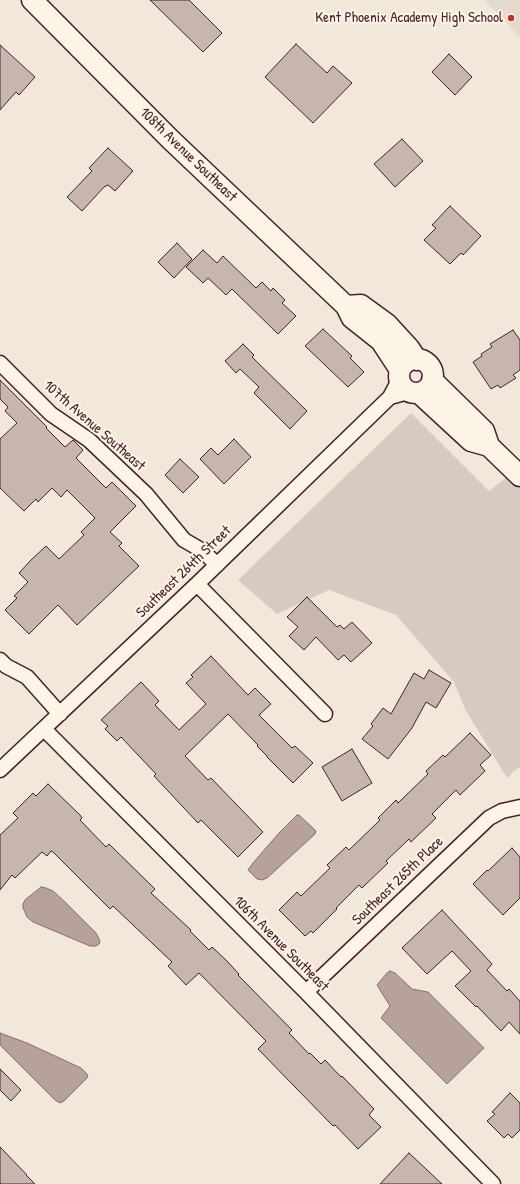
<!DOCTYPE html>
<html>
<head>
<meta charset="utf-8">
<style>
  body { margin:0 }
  canvas { display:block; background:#f1e8da }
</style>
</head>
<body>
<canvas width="520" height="1184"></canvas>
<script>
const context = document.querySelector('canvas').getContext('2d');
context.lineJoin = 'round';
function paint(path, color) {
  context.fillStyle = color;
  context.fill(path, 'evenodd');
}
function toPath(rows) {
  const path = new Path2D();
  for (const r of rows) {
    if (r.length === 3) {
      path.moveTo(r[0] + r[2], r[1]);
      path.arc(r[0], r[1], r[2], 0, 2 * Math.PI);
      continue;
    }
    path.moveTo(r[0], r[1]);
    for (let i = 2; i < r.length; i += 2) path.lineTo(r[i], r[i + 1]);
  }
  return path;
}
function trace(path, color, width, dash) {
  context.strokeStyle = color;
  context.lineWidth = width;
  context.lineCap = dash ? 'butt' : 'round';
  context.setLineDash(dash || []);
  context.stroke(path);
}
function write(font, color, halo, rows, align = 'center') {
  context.font = font + ' "Patrick Hand",sans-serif';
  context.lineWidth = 4;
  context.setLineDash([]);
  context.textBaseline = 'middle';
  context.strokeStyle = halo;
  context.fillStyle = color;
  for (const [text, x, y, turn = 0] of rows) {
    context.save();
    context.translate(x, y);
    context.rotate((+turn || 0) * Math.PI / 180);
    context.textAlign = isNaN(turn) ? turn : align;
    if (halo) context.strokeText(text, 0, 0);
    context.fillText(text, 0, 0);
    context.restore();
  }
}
const built = toPath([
  [484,0,520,0,520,37]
]);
const green = toPath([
  [411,413,489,491,520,467,520,767,514,771,507,778,465,709,454,682,396,615,329,590,277,614,238,580]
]);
const water = toPath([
  [297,815,299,815,314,829,316,831,315,834,267,878,262,880,257,879,248,870,253,863,279,833,297,815],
  [41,887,46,888,53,891,65,902,96,933,100,941,99,944,96,946,90,946,33,922,27,917,23,908,23,904,25,900,41,887],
  [390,971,395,973,412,989,428,992,484,1048,447,1084,381,1018,390,1006,377,985,387,973,390,971],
  [0,1033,27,1043,81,1068,87,1074,88,1077,64,1101,60,1103,55,1100,0,1045,0,1033]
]);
const building = toPath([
  [150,0,189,0,222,33,203,52,150,0],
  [296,44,327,73,333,66,352,83,313,123,265,77,296,44],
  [0,45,35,77,19,95,16,92,0,110,0,45],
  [449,54,472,77,455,95,432,72,449,54],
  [402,139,423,161,395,187,374,164,402,139],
  [108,148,133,171,115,191,108,185,104,187,82,211,67,197,92,171,89,168,108,148],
  [450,206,481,236,463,255,461,253,450,264,424,240,436,228,432,225,450,206],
  [177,243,192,259,174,278,158,262,177,243],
  [203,250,217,263,223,256,256,288,262,282,271,291,273,288,285,300,282,303,296,316,278,334,232,289,226,295,208,278,203,283,186,267,203,250],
  [323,329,352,356,350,358,364,372,348,387,305,346,323,329],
  [513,330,520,340,520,370,513,375,516,378,500,388,498,385,491,389,473,362,482,356,481,354,492,347,490,344,513,330],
  [243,344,254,355,252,357,307,411,290,429,254,393,259,387,240,369,236,373,225,361,243,344],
  [0,380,47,427,46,428,65,447,73,440,83,450,76,458,106,488,112,482,136,506,110,532,122,543,119,546,139,566,77,625,58,605,29,634,5,610,17,598,14,596,28,582,19,573,31,560,46,546,59,559,84,535,81,532,95,518,67,490,61,497,52,488,38,502,36,499,24,511,0,488,0,439,17,423,5,411,8,407,0,399,0,380],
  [234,439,251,457,224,484,200,459,211,448,218,455,234,439],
  [180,459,199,477,183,493,165,475,180,459],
  [307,597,337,627,340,625,344,629,352,622,372,643,351,662,344,655,338,660,316,637,304,650,289,636,298,627,287,617,307,597],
  [211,656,248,695,255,688,271,704,259,715,292,748,295,746,313,763,293,783,267,757,267,756,257,746,258,745,228,714,185,756,208,780,211,778,263,832,238,857,201,820,198,823,154,776,156,774,121,737,117,741,105,729,108,726,101,720,141,682,159,701,155,705,179,730,206,704,186,683,193,677,191,675,211,656],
  [429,670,451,683,436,708,426,702,412,728,388,759,362,739,373,726,371,724,383,708,391,714,414,673,424,679,429,670],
  [470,733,491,755,480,765,485,771,460,795,456,790,432,814,436,818,411,842,409,839,386,861,388,863,362,888,359,885,336,908,337,909,313,933,311,931,305,936,279,910,297,892,301,896,330,868,327,865,346,847,349,850,380,820,378,818,396,800,398,803,428,774,426,771,443,755,445,757,470,733],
  [352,749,372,783,342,801,322,767,352,749],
  [48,784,80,815,82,818,80,820,106,847,109,844,155,889,151,893,191,930,190,931,209,950,212,947,226,960,239,974,238,975,292,1030,289,1033,309,1054,310,1053,321,1064,325,1060,341,1077,342,1076,374,1109,369,1115,381,1127,358,1149,335,1125,333,1126,258,1049,266,1041,199,973,186,985,168,966,172,962,113,906,110,909,53,852,51,851,47,856,42,852,15,878,12,875,0,890,0,835,18,818,13,813,33,793,36,796,48,784],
  [512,848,520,857,520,898,503,915,473,884,487,870,488,871,512,848],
  [442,910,492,964,487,970,507,991,509,989,520,1001,520,1034,509,1022,501,1031,477,1006,476,1007,455,986,471,971,452,951,427,974,402,948,442,910],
  [0,1069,21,1090,11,1101,0,1090,0,1069],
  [510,1093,520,1103,520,1130,512,1138,508,1134,504,1138,487,1121,495,1114,492,1112,510,1093],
  [0,1147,27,1175,26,1175,35,1184,0,1184,0,1147],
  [409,1153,442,1184,380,1184,409,1153]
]);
const street = toPath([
  [0,363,51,414,89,440,146,494,184,540,203,551,217,565],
  [390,397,408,392],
  [197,584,325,714],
  [0,660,6,666,27,677,60,714],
  [44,729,306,992,493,1184],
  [0,770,197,584,390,397,399,380],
  [306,992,489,818,502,811,520,807]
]);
const secondary = toPath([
  [32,0,171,140,346,306,352,318,381,341,400,370],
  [346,306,361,305,387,324,409,348,417,360],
  [416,376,17],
  [432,380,484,431,489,446,520,476],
  [419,393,471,441,489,446]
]);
const markers = [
  [511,18,4,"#c8321e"]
];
const poiNames = [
  ["Kent Phoenix Academy High School",503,18]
];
const streetNames = [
  ["108th Avenue Southeast",188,155,44],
  ["107th Avenue Southeast",94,426,41],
  ["Southeast 264th Street",184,572,-44],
  ["Southeast 265th Place",398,881,-44],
  ["106th Avenue Southeast",281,944,45]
];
paint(built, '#e4d9cd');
paint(green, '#d8cac0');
paint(water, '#b6a19c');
trace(water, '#8b6d6f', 1);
paint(building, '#c7b6af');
trace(building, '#4a1f2b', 1);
trace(street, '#4a1f2b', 17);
trace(secondary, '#4a1f2b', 23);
trace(street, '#fcf5e5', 14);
trace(secondary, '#fcf5e5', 20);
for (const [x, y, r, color] of markers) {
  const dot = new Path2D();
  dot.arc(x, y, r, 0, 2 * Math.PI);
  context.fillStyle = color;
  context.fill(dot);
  trace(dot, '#fcf5e5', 1.5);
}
write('15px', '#4a1f2b', '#fcf5e5', poiNames, 'right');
write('15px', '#4a1f2b', '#fcf5e5', streetNames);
</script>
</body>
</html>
